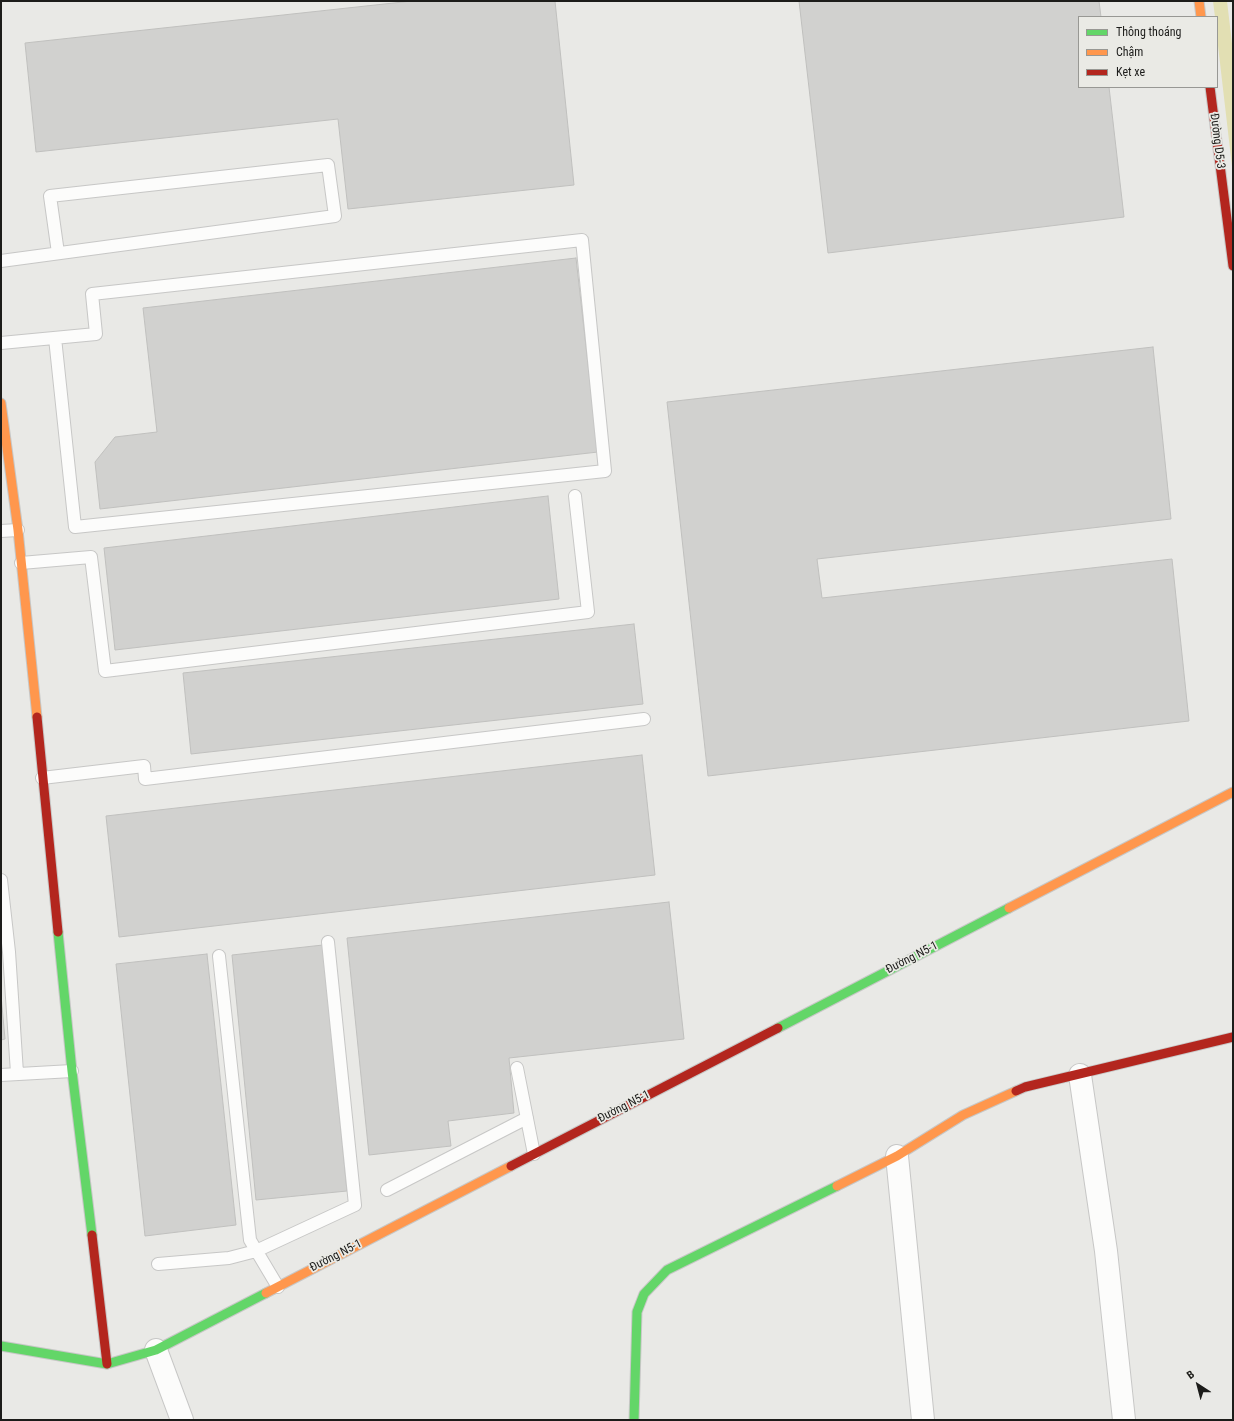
<!DOCTYPE html>
<html>
<head>
<meta charset="utf-8">
<style>
  body { margin:0 }
  #map { position:relative; width:1234px; height:1421px; overflow:hidden; background:#e9e9e6; font-family:"Roboto Condensed",sans-serif }
  canvas { display:block }
  .frame { position:absolute; inset:0; border:2px solid #1c1c1a; pointer-events:none }
  .legend { position:absolute; left:1078px; top:16px; width:140px; height:72px; box-sizing:border-box; background:#eaeae5; border:1px solid #989894; margin:0; padding:5px 7px; list-style:none; font-size:12px; color:#1c1c1a }
  .legend li { display:flex; align-items:center; gap:8px; height:20px }
  .legend b { width:20px; border:1px solid #989894 }
  .north { position:absolute; left:1178px; top:1365px; width:40px; height:40px; -webkit-text-stroke:3px #eaeae5; paint-order:stroke; rotate:324deg; font-size:11px; font-weight:700; line-height:16px; text-align:center; color:#1c1c1a }
  .north::after { content:''; display:block; margin:auto; width:14px; height:18px; background:#1c1c1a; clip-path:polygon(50% 0,100% 100%,50% 72%,0 100%) }
</style>
</head>
<body>
<div id="map">
<canvas width="1234" height="1421"></canvas>
<div class="frame"></div>
<ul class="legend">
<li><b style="height:5px;background:#63d668"></b>Thông thoáng</li>
<li><b style="height:5px;background:#ff974d"></b>Chậm</li>
<li><b style="height:5px;background:#b3261e"></b>Kẹt xe</li>
</ul>
<div class="north">B</div>
</div>
<script>
const context = document.querySelector('canvas').getContext('2d');
context.lineJoin = 'round';
function paint(path, color) {
  context.fillStyle = color;
  context.fill(path, 'evenodd');
}
function toPath(rows) {
  const path = new Path2D();
  for (const r of rows) {
    path.moveTo(r[0], r[1]);
    for (let i = 2; i < r.length; i += 2) path.lineTo(r[i], r[i + 1]);
  }
  return path;
}
function trace(path, color, width, dash) {
  context.strokeStyle = color;
  context.lineWidth = width;
  context.lineCap = dash ? 'butt' : 'round';
  context.setLineDash(dash || []);
  context.stroke(path);
}
function write(font, color, halo, rows, align = 'center') {
  context.font = font + ' "Roboto Condensed",sans-serif';
  context.lineWidth = 3.5;
  context.setLineDash([]);
  context.textBaseline = 'middle';
  context.strokeStyle = halo;
  context.fillStyle = color;
  for (const [text, x, y, turn = 0] of rows) {
    context.save();
    context.translate(x, y);
    context.rotate((+turn || 0) * Math.PI / 180);
    context.textAlign = isNaN(turn) ? turn : align;
    if (halo) context.strokeText(text, 0, 0);
    context.fillText(text, 0, 0);
    context.restore();
  }
}
const green = toPath([
  [1213,1,1227,1,1233,52,1233,175,1217,37,1217,17,1215,17]
]);
const building = toPath([
  [412,1,555,1,574,185,348,209,338,119,36,152,25,43,412,1],
  [799,1,1099,1,1101,17,1079,17,1079,87,1109,87,1124,217,828,253,799,1],
  [576,258,598,452,100,509,95,462,115,437,157,432,143,308,576,258],
  [1153,347,1171,519,817,559,822,598,1172,559,1189,721,708,776,667,402,1153,347],
  [548,496,559,599,115,650,104,548,548,496],
  [634,624,643,704,191,754,183,673,634,624],
  [642,755,655,875,119,937,106,816,642,755],
  [669,902,684,1039,509,1058,514,1113,448,1121,451,1146,369,1155,347,938,669,902],
  [323,945,347,1191,256,1200,232,955,323,945],
  [207,954,236,1225,145,1236,116,964,207,954],
  [1,995,5,1039,1,1040,1,995]
]);
const lane = toPath([
  [1,261,335,216,328,165,50,196,58,253],
  [1,343,96,334,92,294,582,240,605,471,75,527,55,338],
  [1,531,18,530],
  [21,563,91,557,105,671,588,612,575,496],
  [42,778,144,766,145,779,644,719],
  [1,880,9,952,17,1073],
  [219,956,250,1240,278,1287],
  [517,1068,534,1154],
  [1,1075,72,1071],
  [387,1190,527,1118],
  [158,1264,229,1258,256,1251,355,1205,328,942]
]);
const street = toPath([
  [1080,1075,1106,1251,1124,1420],
  [897,1156,923,1420],
  [156,1350,182,1420]
]);
const fast = toPath([
  [58,932,72,1071,92,1235],
  [778,1028,1009,908],
  [1,1346,107,1364,156,1350,266,1293],
  [634,1420,637,1312,644,1294,667,1270,837,1186]
]);
const slow = toPath([
  [1199,1,1201,17],
  [1,403,18,530,37,717],
  [1009,908,1233,792],
  [837,1186,897,1156,963,1115,1016,1091],
  [266,1293,511,1166]
]);
const jam = toPath([
  [1210,87,1233,266],
  [37,717,58,932],
  [1016,1091,1025,1087,1233,1037],
  [511,1166,778,1028],
  [92,1235,107,1364]
]);
const streetNames = [
  ["Đường D5-3",1217,141,83],
  ["Đường N5-1",912,958,-27],
  ["Đường N5-1",624,1107,-27],
  ["Đường N5-1",336,1256,-27]
];
paint(green, '#e2dfb3');
paint(building, '#d1d1cf');
trace(building, '#c0c0be', 1);
trace(lane, '#c7c7c6', 14);
trace(street, '#c7c7c6', 24);
trace(fast, '#c7c7c6', 11);
trace(slow, '#c7c7c6', 11);
trace(jam, '#c7c7c6', 11);
trace(lane, '#fcfcfb', 12);
trace(street, '#fcfcfb', 22);
trace(fast, '#63d668', 9);
trace(slow, '#ff974d', 9);
trace(jam, '#b3261e', 9);
write('12px', '#1c1c1a', '#eaeae5', streetNames);
</script>
</body>
</html>
